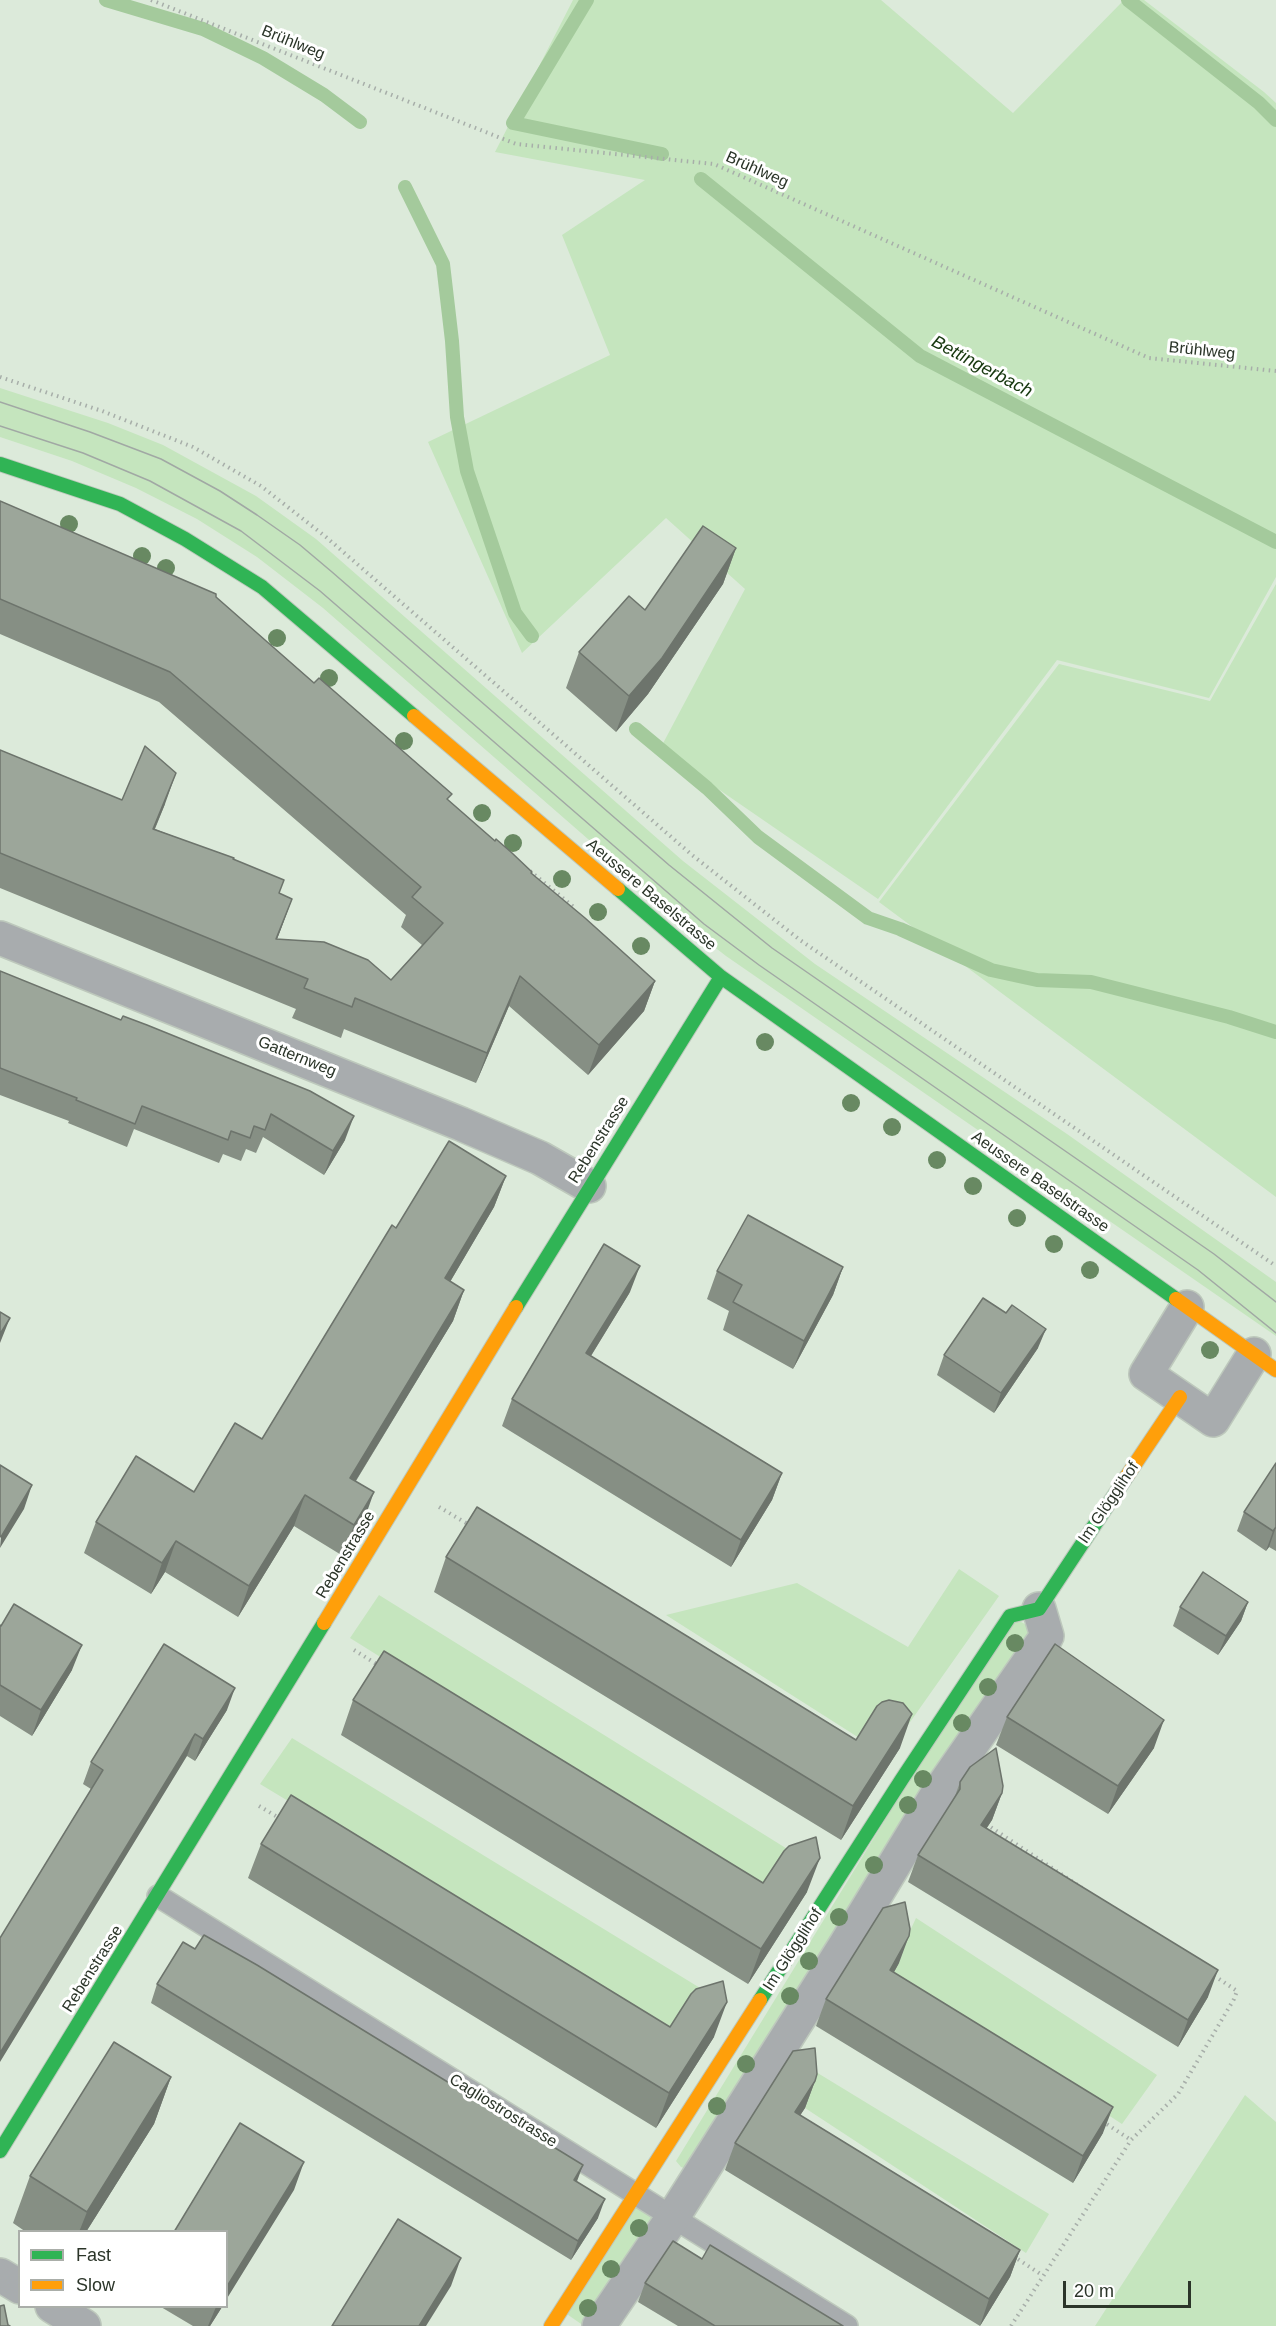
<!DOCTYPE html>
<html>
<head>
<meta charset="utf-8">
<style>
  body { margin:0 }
  #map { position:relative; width:1276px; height:2326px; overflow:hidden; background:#dceada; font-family:Helvetica,sans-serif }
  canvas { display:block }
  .legend { position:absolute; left:18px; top:2230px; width:210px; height:78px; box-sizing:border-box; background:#fff; border:2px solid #aaaea9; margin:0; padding:8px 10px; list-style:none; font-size:18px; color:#2b3529 }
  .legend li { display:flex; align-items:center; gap:12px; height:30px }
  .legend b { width:30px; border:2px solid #aaaea9 }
  .scale { position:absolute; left:1063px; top:2281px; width:128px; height:27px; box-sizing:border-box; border:3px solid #2b3529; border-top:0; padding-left:8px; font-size:18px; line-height:21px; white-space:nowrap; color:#2b3529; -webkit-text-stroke:4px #fff; paint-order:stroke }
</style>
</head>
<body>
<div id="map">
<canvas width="1276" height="2326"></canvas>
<ul class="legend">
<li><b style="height:8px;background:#30b455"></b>Fast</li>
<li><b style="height:8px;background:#ff9f0a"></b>Slow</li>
</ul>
<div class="scale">20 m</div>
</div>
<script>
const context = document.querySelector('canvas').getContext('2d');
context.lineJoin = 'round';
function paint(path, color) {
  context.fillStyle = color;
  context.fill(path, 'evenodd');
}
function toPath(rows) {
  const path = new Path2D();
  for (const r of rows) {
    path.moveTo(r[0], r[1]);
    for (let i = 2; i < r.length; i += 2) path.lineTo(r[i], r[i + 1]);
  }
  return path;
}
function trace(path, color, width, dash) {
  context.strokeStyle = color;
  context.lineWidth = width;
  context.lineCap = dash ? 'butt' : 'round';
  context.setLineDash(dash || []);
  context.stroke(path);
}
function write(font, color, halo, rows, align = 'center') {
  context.font = font + ' Helvetica,sans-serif';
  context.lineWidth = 6;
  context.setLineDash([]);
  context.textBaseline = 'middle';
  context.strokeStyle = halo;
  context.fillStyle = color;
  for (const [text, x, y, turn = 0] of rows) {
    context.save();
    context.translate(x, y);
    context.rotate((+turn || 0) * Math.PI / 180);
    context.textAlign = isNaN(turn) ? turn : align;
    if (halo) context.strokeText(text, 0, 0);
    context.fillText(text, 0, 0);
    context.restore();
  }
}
const green = toPath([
  [573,0,881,0,1013,113,1124,0,1144,0,1264,92,1276,103,1276,577,1209,698,1057,660,878,899,660,749,745,589,666,518,522,653,428,442,610,355,562,235,645,180,495,152],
  [0,388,108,423,163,445,256,496,316,539,683,861,815,964,1067,1134,1276,1282,1276,1336,726,956,690,928,323,608,257,557,197,519,136,488,72,461,0,437],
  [1276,584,1276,1197,879,902,1059,664,1210,701],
  [959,1569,999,1596,896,1742,891,1737,864,1741,666,1615,797,1583,908,1647],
  [379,1595,797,1855,766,1898,350,1638],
  [1010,1616,1047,1636,689,2170,681,2167,676,2161],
  [292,1738,705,1991,674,2034,260,1784],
  [916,1918,1157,2075,1122,2124,890,1974],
  [816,2072,1049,2214,1026,2253,805,2108],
  [1245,2095,1276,2122,1276,2326,1095,2326],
  [636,2194,673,2217,584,2326,561,2310]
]);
const stream = toPath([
  [106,0,203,29,263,58,324,95,360,122],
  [587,0,513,123,662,154],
  [1128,0,1259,103,1276,120],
  [701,179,920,356,1276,542],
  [405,187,443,264,452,341,457,417,467,471,515,613,532,636],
  [636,729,707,788,758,837,868,918,900,929,991,970,1037,980,1091,982,1229,1017,1276,1032]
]);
const path = toPath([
  [151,0,516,144,714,164,1149,358,1276,371],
  [0,377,102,411,193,447,261,486,326,537,692,855,800,940,1276,1266],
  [530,871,575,908],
  [439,1507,471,1526],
  [354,1650,378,1665],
  [259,1806,281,1819],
  [986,1824,1082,1888],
  [1102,2121,1131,2140],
  [1013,2256,1042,2275],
  [1011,2326,1131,2140,1178,2094,1234,1999,1237,1991,1213,1975]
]);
const lane = toPath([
  [158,1896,847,2326]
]);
const street = toPath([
  [0,938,461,1124,540,1158,589,1186],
  [1187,1307,1146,1374,1213,1420,1254,1354],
  [0,2275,20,2287],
  [52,2306,84,2326],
  [599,2326,673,2217,844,1947,936,1796,1047,1636,1039,1609]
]);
const fast = toPath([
  [0,464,120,504,185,539,262,587,414,716],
  [618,889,721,977,1176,1299],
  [516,1307,721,977],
  [760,2000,902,1779,1010,1616,1039,1609,1127,1476],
  [0,2151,324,1623]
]);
const slow = toPath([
  [414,716,618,889],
  [1176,1299,1276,1370],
  [1127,1476,1180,1397],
  [324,1623,516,1307],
  [551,2326,760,2000]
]);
const tram = toPath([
  [0,402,90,432,161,459,220,491,257,515,300,545,332,572,669,865,772,948,1214,1254,1276,1302],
  [0,426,83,453,150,481,241,531,320,591,704,924,759,965,1198,1270,1276,1333]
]);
const trees = [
  [69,524],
  [142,556],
  [166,568],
  [277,638],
  [329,678],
  [404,741],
  [482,813],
  [513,843],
  [562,879],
  [598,912],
  [641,946],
  [765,1042],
  [851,1103],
  [892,1127],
  [937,1160],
  [973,1186],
  [1017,1218],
  [1054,1244],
  [1090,1270],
  [1210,1350],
  [1015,1643],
  [988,1687],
  [962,1723],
  [923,1779],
  [908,1805],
  [874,1865],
  [839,1917],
  [809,1961],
  [790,1996],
  [746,2064],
  [717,2106],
  [639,2228],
  [611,2269],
  [588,2308]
];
const wall = toPath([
  [0,501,216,597,495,841,532,872,532,874,655,981,644,1011,588,1075,509,1006,476,1083,344,1029,341,1038,292,1018,296,1009,0,888,0,750,122,800,165,804,155,829,233,859,279,894,292,899,277,939,391,980,422,945,401,927,406,915,159,702,0,634],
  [736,548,723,584,648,694,616,732,566,688,579,652,645,610],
  [0,971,345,1140,324,1175,263,1137,256,1153,246,1149,241,1161,223,1154,219,1163,134,1129,127,1147,68,1123,69,1121,0,1095],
  [506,1176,494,1207,450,1282,464,1290,453,1321,356,1481,363,1523,343,1556,294,1526,238,1617,165,1572,151,1594,84,1553,96,1522,194,1492,262,1439,396,1228],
  [843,1267,833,1295,793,1369,723,1330,729,1311,707,1299,717,1271],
  [630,1292,591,1356,782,1473,772,1500,731,1567,502,1426,512,1399],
  [1038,1348,994,1413,937,1375,944,1355],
  [1276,1463,1276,1551,1269,1547,1266,1551,1237,1531,1244,1512],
  [446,1557,856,1740,900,1748,841,1840,434,1592],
  [1248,1602,1241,1621,1218,1655,1173,1626,1180,1607],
  [0,1625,72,1670,32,1736,0,1716],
  [353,1700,763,1883,807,1892,748,1984,341,1735],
  [227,1710,195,1761,187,1756,91,1789,83,1784,91,1762],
  [1007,1717,1154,1748,1108,1814,996,1745],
  [960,1782,1002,1793,992,1820,986,1829,1208,1997,1178,2047,908,1882,918,1855,954,1799],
  [261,1844,670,2027,714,2037,656,2128,248,1878],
  [899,1963,894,1972,1103,2133,1073,2183,816,2026,826,1999],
  [157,1984,577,2182,598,2218,571,2260,151,2003],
  [171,2077,154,2124,86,2232,26,2232,13,2223,30,2176],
  [815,2081,805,2108,800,2115,1020,2250,1010,2277,980,2326,725,2170,735,2143],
  [702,2259,843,2326,678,2326,638,2302,645,2283],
  [161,2307,222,2307,210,2326,193,2326]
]);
const shadedWall = toPath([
  [736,548,723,584,648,694,616,732,629,696],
  [176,773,165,804,142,859,153,829],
  [292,899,281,929,268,962,276,939],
  [520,976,509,1006,476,1083,487,1053],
  [655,981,644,1011,588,1075,599,1045],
  [354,1116,345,1140,324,1175,333,1151],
  [506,1176,494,1207,434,1309,445,1278],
  [640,1266,630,1292,576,1380,586,1353],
  [843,1267,833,1295,793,1369,804,1341],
  [464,1290,453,1321,339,1508,350,1478],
  [10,1318,0,1343,0,1334],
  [1046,1329,1038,1348,994,1413,1001,1393],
  [782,1473,772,1500,731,1567,741,1540],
  [32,1485,24,1509,0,1548,1,1537],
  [374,1492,363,1523,343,1556,354,1525],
  [305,1495,294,1526,238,1617,249,1586],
  [1276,1527,1269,1547,1266,1551,1273,1531],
  [176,1541,165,1572,151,1594,162,1563],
  [1248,1602,1241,1621,1218,1655,1226,1636],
  [82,1645,72,1670,32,1736,41,1710],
  [235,1688,227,1710,195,1761,203,1739],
  [912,1714,900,1748,841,1840,853,1806],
  [1164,1720,1154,1748,1108,1814,1118,1786],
  [195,1734,187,1756,0,2062,0,2053],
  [1002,1793,992,1820,971,1852,981,1825],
  [820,1858,807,1892,748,1984,761,1949],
  [909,1936,899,1963,880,1997,890,1970],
  [1218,1970,1208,1997,1178,2047,1188,2020],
  [727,2002,714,2037,656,2128,669,2093],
  [171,2077,154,2124,86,2232,79,2232,87,2212],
  [815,2081,805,2108,785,2139,795,2112],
  [1113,2107,1103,2133,1073,2183,1083,2156],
  [304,2162,294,2190,226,2300,226,2288],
  [583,2165,576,2184,574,2180],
  [605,2199,598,2218,571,2260,578,2241],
  [1020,2250,1010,2277,980,2326,989,2299],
  [461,2258,451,2286,426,2326,419,2326],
  [216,2307,222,2307,210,2326,208,2326]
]);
const building = toPath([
  [0,501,216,594,216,597,314,683,319,678,452,794,447,799,495,841,496,839,512,853,532,872,531,873,585,918,655,981,599,1045,520,976,487,1053,355,998,352,1007,304,988,308,979,0,853,0,750,122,800,145,746,176,773,153,829,234,858,233,859,284,880,279,893,292,899,276,939,324,942,368,960,391,980,443,923,412,897,421,887,170,672,0,599,0,501],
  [703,526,736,548,662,658,629,696,579,652,629,596,645,610,703,526],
  [0,971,121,1020,123,1016,147,1025,310,1091,354,1116,333,1151,271,1114,265,1130,254,1126,250,1138,231,1131,228,1140,142,1106,135,1124,76,1100,77,1098,0,1068,0,971],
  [449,1141,506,1176,445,1278,464,1290,350,1478,374,1492,354,1525,305,1495,249,1586,176,1541,162,1563,96,1522,136,1456,194,1492,235,1423,262,1439,392,1225,396,1228,449,1141],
  [748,1215,843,1267,804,1341,733,1302,742,1285,717,1271,748,1215],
  [604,1244,640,1266,586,1353,782,1473,741,1540,512,1399,604,1244],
  [983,1298,1006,1313,1012,1305,1046,1329,1001,1393,944,1355,983,1298],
  [0,1312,10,1318,0,1334,0,1312],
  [1276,1463,1276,1527,1273,1531,1244,1512,1276,1463],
  [0,1465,32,1485,1,1537,0,1536,0,1465],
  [477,1507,856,1740,877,1706,882,1702,889,1700,903,1703,912,1714,853,1806,446,1557,477,1507],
  [1203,1572,1248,1602,1226,1636,1180,1607,1203,1572],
  [14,1604,82,1645,41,1710,0,1685,0,1625,1,1626,14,1604],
  [164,1644,235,1688,203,1739,195,1734,0,2053,0,1938,103,1770,91,1762,164,1644],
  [1055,1644,1164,1720,1118,1786,1007,1717,1055,1644],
  [384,1651,763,1883,784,1851,789,1846,816,1837,820,1858,761,1949,353,1700,384,1651],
  [996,1748,1003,1786,1002,1793,981,1825,1218,1970,1188,2020,918,1855,960,1789,960,1782,970,1767,996,1748],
  [291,1795,670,2027,691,1994,696,1989,723,1981,727,2002,669,2093,261,1844,291,1795],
  [905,1902,910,1929,909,1936,890,1970,1113,2107,1083,2156,826,1999,883,1908,905,1902],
  [204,1935,257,1965,583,2165,574,2180,605,2199,578,2241,157,1984,183,1942,195,1949,204,1935],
  [114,2042,171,2077,87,2212,30,2176,114,2042],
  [815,2048,817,2074,815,2081,795,2112,1020,2250,989,2299,735,2143,793,2051,815,2048],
  [240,2123,304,2162,226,2288,226,2232,174,2232,240,2123],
  [398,2219,461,2258,419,2326,332,2326,398,2219],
  [673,2241,702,2259,710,2245,843,2326,715,2326,645,2283,673,2241],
  [4,2305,8,2325,10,2326,0,2326,0,2306,4,2305]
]);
const streetNames = [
  ["Brühlweg",293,43,22],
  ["Brühlweg",757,170,24],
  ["Brühlweg",1202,351,6],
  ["Aeussere Baselstrasse",651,895,40],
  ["Gatternweg",297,1057,22],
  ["Rebenstrasse",599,1140,-58],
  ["Aeussere Baselstrasse",1040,1182,35],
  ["Im Glögglihof",1109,1503,-56],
  ["Rebenstrasse",346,1555,-59],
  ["Im Glögglihof",793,1950,-57],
  ["Rebenstrasse",93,1969,-58],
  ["Cagliostrostrasse",503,2111,32]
];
const waterNames = [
  ["Bettingerbach",982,367,28]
];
paint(green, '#c5e5be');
trace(stream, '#a4ca9c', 14);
trace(lane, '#bdc8bc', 24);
trace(street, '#bdc8bc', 36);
trace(fast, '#bdc8bc', 16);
trace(slow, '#bdc8bc', 16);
trace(path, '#a7aea9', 4, [1.5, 4.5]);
trace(lane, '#a8acae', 21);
trace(street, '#a8acae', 33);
trace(fast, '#30b455', 14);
trace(slow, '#ff9f0a', 14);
trace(tram, '#a1a8a4', 1.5);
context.fillStyle = '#688962';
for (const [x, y] of trees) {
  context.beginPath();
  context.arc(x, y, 9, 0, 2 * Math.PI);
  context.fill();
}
paint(wall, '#868f84');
paint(shadedWall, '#6d746c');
paint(building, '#9ca69a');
trace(building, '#6d746c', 1.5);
write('16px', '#2b3529', '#fff', streetNames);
write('italic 18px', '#16370e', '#fff', waterNames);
</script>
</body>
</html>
